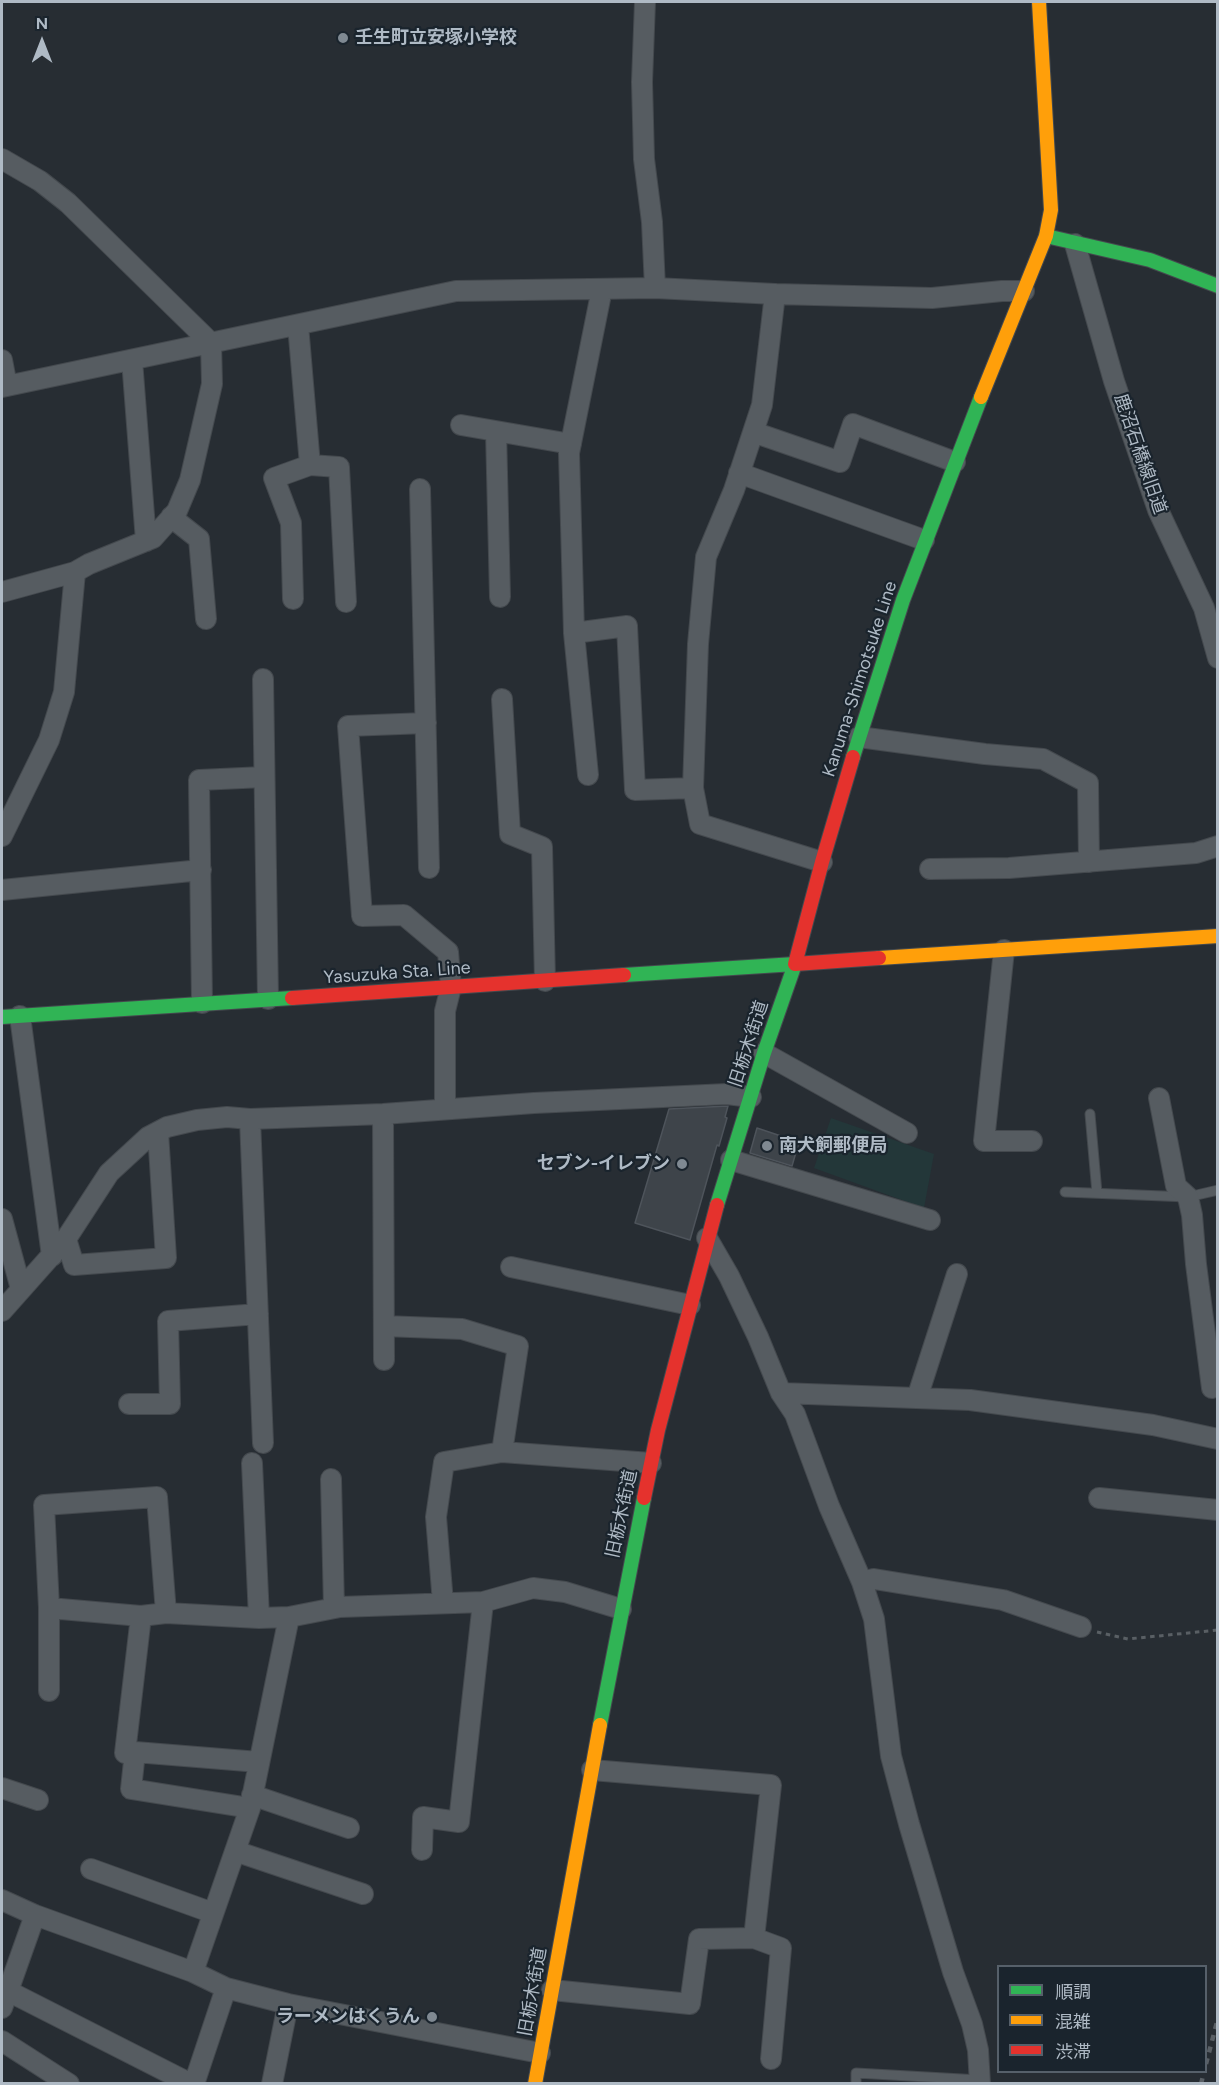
<!DOCTYPE html>
<html>
<head>
<meta charset="utf-8">
<style>
  body { margin:0 }
  #map { position:relative; width:1219px; height:2085px; overflow:hidden; background:#272d33; font-family:Figtree,"Noto Sans JP",sans-serif }
  canvas { display:block }
  .frame { position:absolute; inset:0; border:3px solid #afbac5; pointer-events:none }
  .legend { position:absolute; left:997px; top:1965px; width:210px; height:108px; box-sizing:border-box; background:#1a242d; border:2px solid #56606a; margin:0; padding:8px 10px; list-style:none; font-size:18px; color:#afbac5 }
  .legend li { display:flex; align-items:center; gap:12px; height:30px }
  .legend b { width:30px; border:2px solid #56606a }
  .north { position:absolute; left:12px; top:12px; width:60px; height:60px; -webkit-text-stroke:4px #1a242d; paint-order:stroke; rotate:0deg; font-size:16px; font-weight:700; line-height:24px; text-align:center; color:#afbac5 }
  .north::after { content:''; display:block; margin:auto; width:21px; height:27px; background:#afbac5; clip-path:polygon(50% 0,100% 100%,50% 72%,0 100%) }
</style>
</head>
<body>
<div id="map">
<canvas width="1219" height="2085"></canvas>
<div class="frame"></div>
<ul class="legend">
<li><b style="height:8px;background:#30b455"></b>順調</li>
<li><b style="height:8px;background:#ff9f0a"></b>混雑</li>
<li><b style="height:8px;background:#e5322d"></b>渋滞</li>
</ul>
<div class="north">N</div>
</div>
<script>
const context = document.querySelector('canvas').getContext('2d');
context.lineJoin = 'round';
function paint(path, color) {
  context.fillStyle = color;
  context.fill(path, 'evenodd');
}
function toPath(rows) {
  const path = new Path2D();
  for (const r of rows) {
    path.moveTo(r[0], r[1]);
    for (let i = 2; i < r.length; i += 2) path.lineTo(r[i], r[i + 1]);
  }
  return path;
}
function trace(path, color, width, dash) {
  context.strokeStyle = color;
  context.lineWidth = width;
  context.lineCap = dash ? 'butt' : 'round';
  context.setLineDash(dash || []);
  context.stroke(path);
}
function write(font, color, halo, rows, align = 'center') {
  context.font = font + ' Figtree,"Noto Sans JP",sans-serif';
  context.lineWidth = 4.5;
  context.setLineDash([]);
  context.textBaseline = 'middle';
  context.strokeStyle = halo;
  context.fillStyle = color;
  for (const [text, x, y, turn = 0] of rows) {
    context.save();
    context.translate(x, y);
    context.rotate((+turn || 0) * Math.PI / 180);
    context.textAlign = isNaN(turn) ? turn : align;
    if (halo) context.strokeText(text, 0, 0);
    context.fillText(text, 0, 0);
    context.restore();
  }
}
const green = toPath([
  [831,1118,934,1154,924,1208,814,1168]
]);
const building = toPath([
  [728,1106,725,1117,727,1118,719,1146,717,1145,690,1240,635,1223,669,1109,728,1106],
  [757,1128,799,1142,792,1166,750,1153,757,1128]
]);
const path = toPath([
  [1097,1632,1128,1639,1218,1630]
]);
const lane = toPath([
  [1090,1114,1097,1193],
  [1065,1192,1188,1197,1218,1190],
  [856,2084,856,2073,980,2080]
]);
const street = toPath([
  [645,2,642,82,644,159,652,222,655,288],
  [2,159,40,181,68,203,211,343,212,384,190,480,177,511,153,538,89,564,75,572,2,592],
  [1075,244,1114,381,1158,510,1204,608,1218,658],
  [602,289,569,453,574,633,627,626,635,790,693,788,700,824,822,862],
  [298,325,310,465,339,467,346,602],
  [2,360,7,386],
  [132,360,146,541],
  [2,387,456,291,655,288,775,294,932,298,1002,291,1024,291],
  [461,425,571,444],
  [496,431,500,597],
  [753,432,840,462,853,424,955,462],
  [739,473,924,540],
  [420,489,429,868],
  [171,517,199,539,206,619],
  [293,599,291,523,274,478,310,465],
  [574,633,588,775],
  [263,679,268,999],
  [502,699,510,834,542,847,545,981],
  [426,723,348,726,362,916,404,915,448,952,451,987,445,1011,445,1109],
  [859,737,985,754,1043,759,1088,783,1089,862],
  [693,788,698,644,706,557,734,490,762,405,775,294],
  [2,836,49,740,64,692,75,572],
  [930,869,1009,868,1196,853,1218,846],
  [2,890,201,870],
  [1004,950,984,1141,1032,1141],
  [202,1003,199,780,264,777],
  [20,1016,52,1256],
  [764,1053,907,1133],
  [1159,1098,1176,1186,1188,1197,1192,1215,1196,1264,1212,1388],
  [383,1114,384,1360],
  [250,1119,263,1443],
  [731,1160,930,1220],
  [2,1219,21,1289],
  [707,1238,729,1276,758,1337,781,1393,795,1414,829,1506,862,1582,874,1619,891,1756,909,1824,953,1972,972,2024,978,2050,980,2084],
  [66,1239,74,1265,166,1258,158,1132],
  [511,1267,690,1305],
  [2,1311,66,1239,109,1173,148,1137,167,1127,197,1120,227,1117,250,1119,383,1114,534,1103,727,1094,751,1097],
  [384,1326,462,1329,518,1346,502,1452],
  [781,1393,970,1400,1153,1425,1218,1439],
  [917,1398,957,1274],
  [129,1404,170,1404,168,1321,258,1314],
  [252,1463,259,1618],
  [331,1479,334,1608],
  [1099,1498,1218,1510],
  [862,1582,874,1579,1003,1600,1081,1627],
  [443,1603,436,1517,444,1462,502,1452,651,1463],
  [49,1608,141,1616,166,1613,259,1618,289,1617],
  [141,1616,125,1753,135,1752,259,1762],
  [49,1691,49,1608,44,1505,157,1497,166,1613],
  [135,1752,131,1789,250,1808],
  [592,1770,771,1785,754,1938,781,1948,771,2059],
  [2,1788,38,1800],
  [252,1795,349,1828],
  [422,1850,423,1817,459,1822,483,1602],
  [235,1851,363,1894],
  [91,1869,213,1913],
  [2,1900,35,1915,193,1972,226,1988,288,2004,540,2053],
  [193,1972,250,1808,289,1617,340,1607,483,1602,533,1588,565,1592,621,1609],
  [552,1990,690,2004,699,1939,754,1938],
  [8,1991,191,2084],
  [2,2008,35,1915],
  [2,2041,69,2084],
  [194,2084,226,1988],
  [272,2084,288,2004]
]);
const fast = toPath([
  [1046,236,1150,260,1218,286],
  [853,757,903,600,981,397],
  [624,975,795,964,764,1053,717,1205],
  [2,1017,292,998],
  [600,1725,644,1498]
]);
const slow = toPath([
  [981,397,1046,236,1051,210,1039,2],
  [879,958,1218,936],
  [535,2084,600,1725]
]);
const jam = toPath([
  [853,757,822,862,795,964,879,958],
  [292,998,624,975],
  [644,1498,658,1430,717,1205]
]);
const rail = toPath([
  [1206,2064,1218,2018],
  [1201,2084,1204,2072]
]);
const markers = [
  [343,38,6,"#7f8992"],
  [767,1146,6,"#7f8992"],
  [682,1164,6,"#7f8992"],
  [432,2017,6,"#7f8992"]
];
const poiNames = [
  ["壬生町立安塚小学校",355,38],
  ["南犬飼郵便局",779,1146],
  ["セブン-イレブン",670,1164,"right"],
  ["ラーメンはくうん",420,2017,"right"]
];
const streetNames = [
  ["鹿沼石橋線旧道",1140,454,71],
  ["Kanuma-Shimotsuke Line",860,679,-72],
  ["Yasuzuka Sta. Line",397,973,-4],
  ["旧栃木街道",749,1044,-72],
  ["旧栃木街道",622,1514,-78],
  ["旧栃木街道",533,1992,-80]
];
paint(green, '#233739');
paint(building, '#3e444a');
trace(building, '#4e545b', 1.5);
trace(lane, '#44494e', 11);
trace(street, '#44494e', 22);
trace(fast, '#44494e', 16);
trace(slow, '#44494e', 16);
trace(jam, '#44494e', 16);
trace(path, '#595f64', 3, [4.5, 4.5]);
trace(lane, '#565c61', 9);
trace(street, '#565c61', 20);
trace(fast, '#30b455', 14);
trace(slow, '#ff9f0a', 14);
trace(jam, '#e5322d', 14);
trace(rail, '#595f65', 4.5, [6, 6]);
for (const [x, y, r, color] of markers) {
  const dot = new Path2D();
  dot.arc(x, y, r, 0, 2 * Math.PI);
  context.fillStyle = color;
  context.fill(dot);
  trace(dot, '#1a242d', 2);
}
write('bold 18px', '#afbac5', '#1a242d', poiNames, 'left');
write('18px', '#afbac5', '#1a242d', streetNames);
</script>
</body>
</html>
